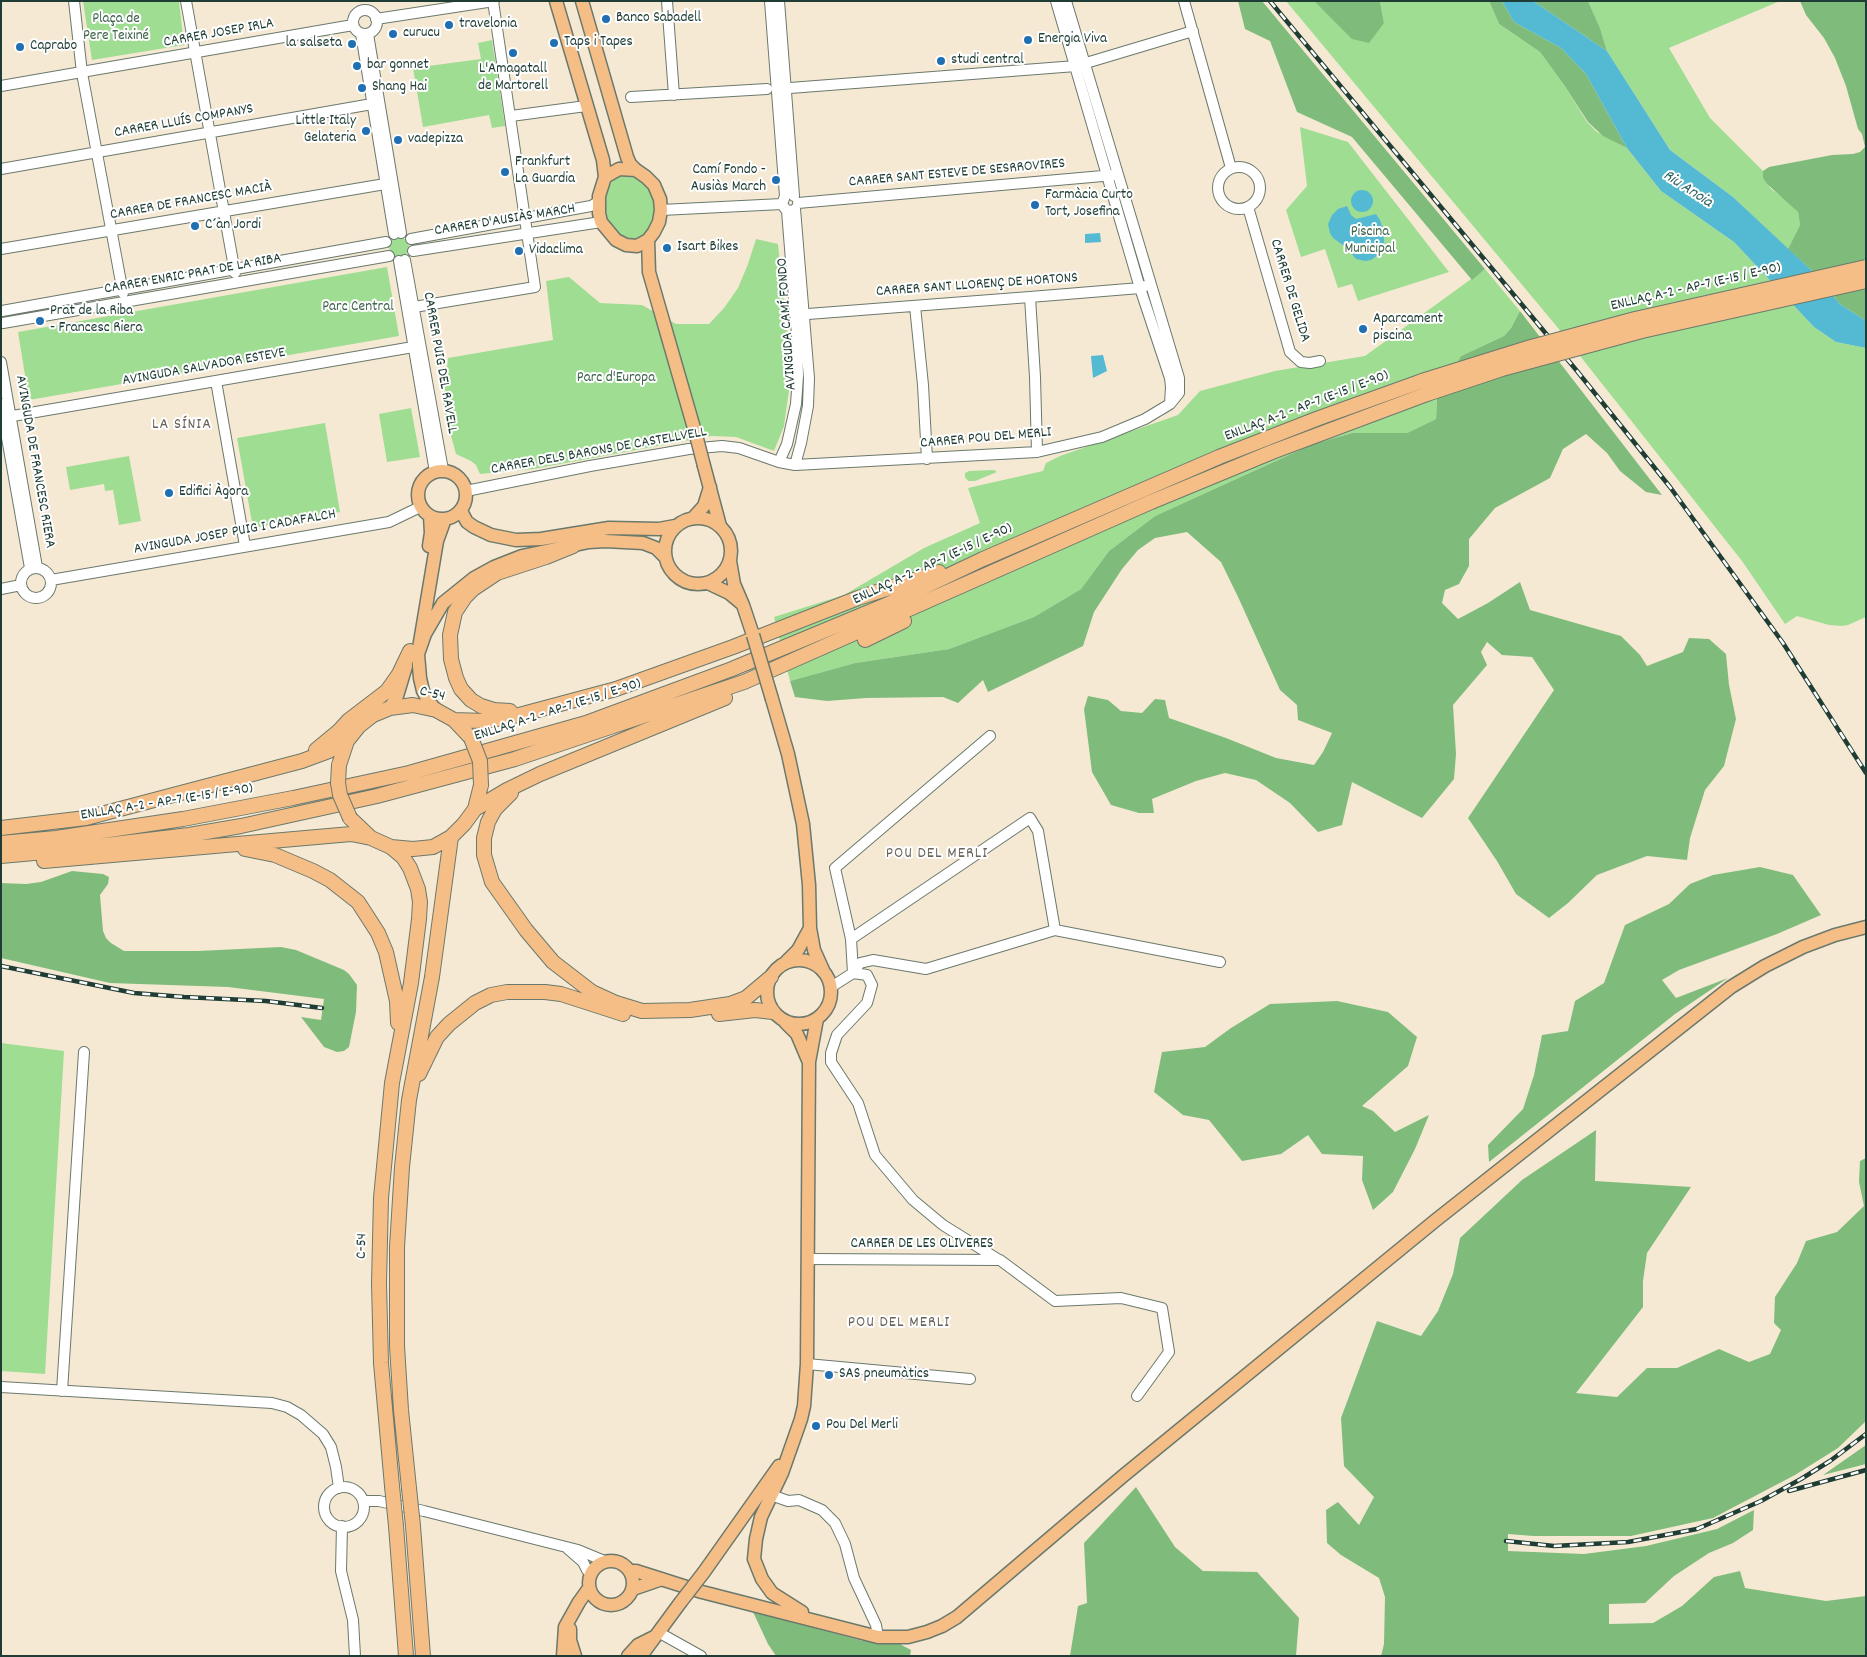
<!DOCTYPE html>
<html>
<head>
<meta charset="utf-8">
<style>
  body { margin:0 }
  #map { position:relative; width:1867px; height:1657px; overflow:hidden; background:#f6e9d4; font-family:Dekko,sans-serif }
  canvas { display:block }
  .frame { position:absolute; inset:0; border:2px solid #1f3d34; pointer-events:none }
</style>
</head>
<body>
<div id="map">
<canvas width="1867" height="1657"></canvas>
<div class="frame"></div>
</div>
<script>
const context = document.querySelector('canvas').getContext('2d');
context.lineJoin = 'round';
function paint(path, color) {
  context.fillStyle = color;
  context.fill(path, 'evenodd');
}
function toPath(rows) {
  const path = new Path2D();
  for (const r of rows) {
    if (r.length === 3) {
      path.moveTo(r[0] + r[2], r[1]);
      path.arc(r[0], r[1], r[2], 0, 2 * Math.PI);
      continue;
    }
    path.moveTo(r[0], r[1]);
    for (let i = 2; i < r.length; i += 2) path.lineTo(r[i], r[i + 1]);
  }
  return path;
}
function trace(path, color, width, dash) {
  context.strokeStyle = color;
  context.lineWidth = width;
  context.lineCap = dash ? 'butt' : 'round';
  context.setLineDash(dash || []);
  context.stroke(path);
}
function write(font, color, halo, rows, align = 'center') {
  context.font = font + ' Dekko,sans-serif';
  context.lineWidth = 4;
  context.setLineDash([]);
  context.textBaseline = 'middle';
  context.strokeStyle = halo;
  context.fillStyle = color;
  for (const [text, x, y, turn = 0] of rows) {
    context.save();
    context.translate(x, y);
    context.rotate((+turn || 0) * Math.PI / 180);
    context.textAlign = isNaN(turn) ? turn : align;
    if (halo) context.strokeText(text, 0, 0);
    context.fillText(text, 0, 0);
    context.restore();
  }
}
const green = toPath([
  [83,1,179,1,184,45,92,60],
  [1286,1,1314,1,1333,19,1384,23,1380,1,1489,1,1499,24,1540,52,1564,85,1587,122,1597,132,1627,148,1661,191,1734,242,1814,327,1836,342,1866,348,1866,617,1848,625,1842,626,1829,625,1797,616,1785,624,1742,561,1558,328],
  [1588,1,1780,1,1669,48,1710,118,1763,171,1763,178,1771,189,1789,202,1798,212,1800,225,1788,249,1733,197,1670,150,1607,51,1600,28],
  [492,40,505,126,492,128,489,115,423,127,413,68,481,59,478,43],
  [1300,127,1348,142,1449,272,1358,301,1352,284,1338,288,1325,249,1301,257,1286,210,1307,186],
  [622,175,633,176,645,184,652,196,655,210,655,217,649,234,635,241,619,235,614,230,609,222,605,209,605,197,609,185,616,177],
  [399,247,10],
  [756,239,778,244,787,333,790,383,784,426,774,451,736,437,712,436,533,469,480,474,476,465,471,461,456,454,443,407,448,358,553,340,546,281,569,277,600,303,642,305,676,324,709,324,724,308,738,288,748,264],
  [387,267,399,336,29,400,18,332],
  [1485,269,1520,311,1511,328,1504,336,1461,356,1437,399,1436,419,1407,433,1352,433,1313,444,1155,516,1109,551,1081,589,1034,617,949,649,855,663,790,681,774,617,844,595,924,548,980,523,968,488,1043,471,1046,463,1060,456,1178,415,1200,391,1275,371,1365,356],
  [411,408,420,457,387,462,379,414],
  [325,423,340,512,253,528,237,438],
  [129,456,141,521,119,525,113,490,105,491,104,484,70,490,66,467],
  [994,470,997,472,975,481,968,481,965,477,965,473,969,471],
  [1,1043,64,1051,45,1374,1,1371]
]);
const forest = toPath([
  [1238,1,1262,1,1485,269,1472,280,1352,137,1297,112,1270,41,1245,29],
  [1314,1,1380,1,1384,23,1369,43,1352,39],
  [1489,1,1502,1,1514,22,1561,48,1586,74,1627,148,1603,136,1588,122,1564,85,1540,52,1499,24],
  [1533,1,1588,1,1600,28,1607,51],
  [1800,1,1866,1,1866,321,1840,304,1811,270,1788,249,1800,225,1798,212,1767,184,1763,178,1763,171,1769,167,1832,155,1853,154,1860,152,1865,147,1862,134,1858,129,1846,86,1835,58,1824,38,1806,15],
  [1520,311,1662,495,1646,492,1620,471,1607,453,1586,434,1563,449,1550,478,1495,508,1469,539,1469,566,1459,584,1445,590,1442,603,1458,619,1488,603,1520,582,1530,610,1621,636,1640,655,1647,666,1683,652,1689,638,1709,639,1726,654,1729,685,1736,719,1724,766,1705,790,1690,838,1687,860,1647,856,1597,875,1568,903,1549,918,1516,894,1497,861,1468,818,1554,690,1532,657,1502,655,1487,642,1481,652,1487,665,1453,705,1456,754,1454,779,1422,818,1352,782,1342,825,1318,832,1290,803,1256,780,1225,773,1196,781,1152,799,1154,813,1139,813,1111,805,1092,772,1084,709,1088,696,1108,700,1121,711,1142,713,1155,699,1165,700,1169,718,1226,738,1276,758,1314,765,1323,752,1332,733,1298,720,1297,705,1280,690,1239,599,1221,562,1187,532,1155,538,1138,550,1122,569,1094,612,1083,646,988,692,983,680,958,703,943,697,866,698,827,701,795,697,790,681,855,663,949,649,1034,617,1081,589,1109,551,1155,516,1313,444,1352,433,1407,433,1436,419,1437,399,1461,356,1504,336,1511,328],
  [1760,867,1793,875,1821,915,1777,934,1679,970,1662,980,1676,998,1728,978,1675,1014,1489,1162,1488,1145,1523,1109,1534,1075,1542,1035,1568,1031,1575,1001,1604,983,1625,925,1669,904,1690,884,1713,875],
  [72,871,103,874,109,877,108,884,100,895,103,931,106,938,111,943,124,951,198,951,281,947,296,950,344,970,349,974,357,985,356,1012,349,1047,344,1051,337,1052,324,1047,301,1017,321,1020,324,999,228,987,110,983,1,958,1,883,26,884,41,882],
  [1337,1001,1388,1012,1417,1037,1408,1066,1362,1106,1373,1111,1395,1132,1429,1115,1415,1149,1393,1192,1373,1210,1362,1180,1363,1156,1322,1154,1308,1135,1281,1154,1242,1161,1209,1120,1183,1115,1154,1092,1162,1052,1205,1047,1231,1028,1270,1004],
  [1596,1130,1595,1181,1691,1187,1647,1253,1643,1281,1643,1307,1576,1393,1617,1397,1647,1368,1677,1368,1719,1349,1749,1362,1770,1354,1781,1330,1774,1323,1775,1297,1797,1263,1806,1241,1837,1232,1864,1206,1859,1182,1860,1161,1866,1158,1866,1421,1838,1448,1795,1475,1713,1518,1631,1536,1533,1536,1508,1534,1508,1551,1584,1554,1646,1546,1717,1529,1754,1510,1753,1530,1733,1543,1709,1553,1674,1576,1645,1603,1609,1604,1609,1624,1653,1623,1682,1606,1714,1577,1740,1571,1745,1588,1826,1601,1866,1596,1866,1656,1381,1656,1384,1644,1385,1597,1379,1578,1341,1555,1327,1543,1326,1510,1338,1502,1359,1525,1374,1497,1344,1466,1341,1418,1377,1321,1421,1336,1438,1311,1453,1274,1460,1238,1522,1180],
  [1866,1445,1866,1464,1823,1475],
  [1136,1487,1175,1547,1203,1571,1257,1572,1299,1618,1296,1656,1070,1656,1078,1606,1087,1603,1084,1543],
  [753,1612,863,1641,898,1643,911,1650,910,1656,776,1656,768,1644]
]);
const water = toPath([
  [1502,1,1533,1,1607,51,1670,150,1733,197,1811,270,1840,304,1866,321,1866,348,1836,342,1814,327,1734,242,1661,191,1627,148,1586,74,1561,48,1514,22],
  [1362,201,11],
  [1347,206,1351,215,1356,219,1376,214,1380,220,1384,232,1384,245,1378,255,1371,260,1365,261,1356,259,1347,248,1333,238,1330,233,1328,224,1332,215,1338,209],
  [1100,233,1101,242,1085,243,1085,234],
  [1103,355,1107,371,1093,378,1091,356]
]);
const minor = toPath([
  [74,1,82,73,123,293],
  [186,1,235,273],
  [667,1,674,95],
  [770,1,785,196,782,204,786,210,792,211],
  [779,1,794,196],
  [1056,1,1140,288,1170,378,1171,387,1170,404],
  [1184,1,1231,168],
  [365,22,12],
  [376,19,494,1],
  [361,34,394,234],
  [368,34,401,233],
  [1,86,353,25],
  [777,89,1076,66,1193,31],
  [631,97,767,89],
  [511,116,586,106],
  [1239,188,21],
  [1,169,372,104],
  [798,203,1114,175],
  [1248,207,1290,352,1301,362,1310,363,1320,361],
  [795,209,809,378,808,406,801,443,795,465],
  [661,210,782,204],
  [411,239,591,206,598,202],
  [1,249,385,184],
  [413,251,601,222],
  [405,260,443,470],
  [399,261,435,472],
  [1030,297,1035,377,1037,452],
  [915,306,923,385,927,459],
  [414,307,535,287,493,1],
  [2,311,386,242],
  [795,315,1030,297,1140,288,1145,286],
  [3,323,389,256],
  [1,362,37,567],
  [216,381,245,546],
  [1,404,30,568],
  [1,418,413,347],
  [779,462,787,444,796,404,798,376,797,335,787,211],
  [466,491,590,466,689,449,722,446,739,448,779,462,795,465,1037,452,1102,437,1145,419,1170,404,1179,393,1179,378,1066,1],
  [36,583,15],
  [51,580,389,522,420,507],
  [1,589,21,585],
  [851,939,1030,818,1038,831,1055,930],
  [853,973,867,975,872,985,867,1003,837,1035,831,1053,831,1062,858,1103,875,1155,913,1200,943,1225,999,1260],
  [853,973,851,939,835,868,990,736],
  [831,987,853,973,860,963,873,960,926,969,1055,930,1220,962],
  [808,1259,1000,1260,1055,1301,1121,1298,1162,1308,1169,1352,1137,1396],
  [807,1364,970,1379],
  [1,1387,272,1403,287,1407,301,1415,323,1434,331,1447,336,1467,339,1488],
  [62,1391,84,1052],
  [344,1507,20],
  [771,1495,788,1501,799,1500,822,1510,835,1523,845,1544,854,1578,876,1625,878,1637],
  [363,1501,379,1501,424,1511,578,1550,607,1562],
  [342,1526,341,1571,353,1620,355,1656],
  [568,1549,583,1562,587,1570,591,1573],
  [658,1632,701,1656]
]);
const major = toPath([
  [556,1,603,160,605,177],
  [582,1,627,157,630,164,636,170],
  [619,169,636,170,646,177,654,185,660,199,661,210,659,222,654,232,648,240,637,246,626,245,616,240,601,222,599,213,599,196,605,177,619,169],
  [648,240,649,272,696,435],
  [704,466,720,526],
  [442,495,24],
  [461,511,467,522,474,527,491,535,516,540,541,539,609,528,659,529,675,526],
  [694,517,704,506,710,487],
  [698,551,33],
  [429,546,431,533,430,516],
  [730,561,734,584,743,605,753,635],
  [708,583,729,593,741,603],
  [418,654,425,634,443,603,474,578,494,567,522,556,589,542,605,541,643,543,656,548,664,556],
  [772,699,788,754,803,824,809,885,810,928,814,950,823,970],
  [390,708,397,696,406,666],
  [436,710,429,702,423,691,420,678,418,654,437,541,445,519],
  [799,992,32],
  [786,962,798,950,810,928],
  [785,1022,797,1034,808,1060],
  [611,1583,22],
  [630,1571,636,1571,702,1592,878,1637,908,1637,927,1632,942,1626,957,1617,1123,1476,1436,1220,1731,987,1765,966,1803,947,1835,935,1866,927],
  [704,1572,779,1466],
  [633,1589,662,1579],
  [802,1612,772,1593,762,1579,754,1559,756,1539,761,1517,782,1473,801,1419,804,1406,807,1364,809,1062,817,1019],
  [570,1629,570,1640,575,1656],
  [563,1656,565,1627,579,1602,589,1588],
  [628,1656,638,1645,654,1637],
  [641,1656,680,1603]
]);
const highway = toPath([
  [865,640,904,621],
  [510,711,494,710,481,706,471,700,461,689,456,678,451,659,450,635,455,612,465,597,473,589,497,573,546,557,573,546],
  [454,720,486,721,519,715,616,689,733,647,858,598,939,572],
  [316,750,339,731,349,720,387,691,399,674,410,651],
  [339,765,347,741,359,726,373,715,390,708,413,705,436,710,454,720,471,738],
  [511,793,495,809,488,822,484,838,484,855,492,882,526,930,553,962,592,992,616,1003,642,1011,690,1010,730,1004,746,998,771,977],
  [475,809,507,790,540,774,725,698],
  [350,818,371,838,391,847,413,849,433,847,451,837,464,824,475,809,481,785],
  [1,828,86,818,302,761,329,751,347,741],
  [1,843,56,838,183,819,293,798,409,773,586,723,732,669,886,605,983,559,1219,457,1319,418,1422,381],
  [391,847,403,857,410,868,418,889,420,902,419,919,411,983,392,1083,381,1198,379,1283,381,1363,392,1486],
  [245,849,275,855,313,871,330,880,358,902,378,933,386,952,397,1001,398,1023],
  [1,856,56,851,189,835,241,826,377,796,515,759,744,682,1151,502,1272,452,1427,394],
  [44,861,351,834,371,838],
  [719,1014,755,1010,773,1012],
  [419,1074,437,1037,449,1024,475,1003,491,995,507,992,545,992,561,994,623,1014],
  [409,1488,401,1410,397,1346,397,1247,402,1167,409,1100,432,977,451,837],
  [396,1526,406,1656],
  [413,1526,423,1656]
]);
const rail = toPath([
  [1270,1,1577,371,1670,487,1783,643,1866,773],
  [1,966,134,993,184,997,266,1001,322,1008],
  [1789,1491,1866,1470],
  [1506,1541,1554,1546,1628,1542,1697,1529,1761,1501,1801,1479,1830,1461,1866,1434]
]);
const majorBridge = toPath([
  [696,435,704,466],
  [753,635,772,699],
  [680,1603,704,1572]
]);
const highwayBridge = toPath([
  [1422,381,1531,347,1635,319,1866,267],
  [1427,394,1502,369,1642,331,1866,281],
  [471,738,480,761,481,785],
  [339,765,338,783,340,795,350,818],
  [392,1486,396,1526],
  [409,1488,413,1526]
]);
const markers = [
  [606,19,5,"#1f6fb2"],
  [449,25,5,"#1f6fb2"],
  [393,34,5,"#1f6fb2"],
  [1028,40,5,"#1f6fb2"],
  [554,43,5,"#1f6fb2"],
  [352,44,5,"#1f6fb2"],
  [20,47,5,"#1f6fb2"],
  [513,53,5,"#1f6fb2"],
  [941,61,5,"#1f6fb2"],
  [357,66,5,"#1f6fb2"],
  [362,88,5,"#1f6fb2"],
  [366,131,5,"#1f6fb2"],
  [398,140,5,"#1f6fb2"],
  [505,172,5,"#1f6fb2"],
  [776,180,5,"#1f6fb2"],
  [1035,205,5,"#1f6fb2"],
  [195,226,5,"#1f6fb2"],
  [667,248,5,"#1f6fb2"],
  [519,251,5,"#1f6fb2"],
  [40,321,5,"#1f6fb2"],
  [1363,329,5,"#1f6fb2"],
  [169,493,5,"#1f6fb2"],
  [829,1375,5,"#1f6fb2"],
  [816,1426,5,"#1f6fb2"]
];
const poiNames = [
  ["Banco Sabadell",616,19],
  ["travelonia",459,25],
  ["curucu",403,34],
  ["Energia Viva",1038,40],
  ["Taps i Tapes",564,43],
  ["la salseta",342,44,"right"],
  ["Caprabo",30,47],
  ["studi central",951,61],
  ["bar gonnet",367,66],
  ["L'Amagatall",513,70,"center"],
  ["de Martorell",513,87,"center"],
  ["Shang Hai",372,88],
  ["Little Italy",356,122,"right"],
  ["Gelateria",356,139,"right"],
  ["vadepizza",408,140],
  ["Frankfurt",515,163],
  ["La Guardia",515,180],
  ["Camí Fondo -",766,171,"right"],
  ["Ausiàs March",766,188,"right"],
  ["Farmàcia Curto",1045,196],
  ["Tort, Josefina",1045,213],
  ["C´an Jordi",205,226],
  ["Isart Bikes",677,248],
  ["Vidaclima",529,251],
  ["Prat de la Riba",50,312],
  ["- Francesc Riera",50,329],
  ["Aparcament",1373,320],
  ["piscina",1373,337],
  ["Edifici Àgora",179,493],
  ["SAS pneumàtics",839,1375],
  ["Pou Del Merli",826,1426]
];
const parkNames = [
  ["Plaça de",116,20],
  ["Pere Teixiné",116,37],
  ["Piscina",1370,233],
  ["Municipal",1370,250],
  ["Parc Central",358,308],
  ["Parc d'Europa",616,379]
];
const streetNames = [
  ["CARRER JOSEP IRLA",219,34,-10],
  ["CARRER LLUÍS COMPANYS",184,122,-10],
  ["CARRER SANT ESTEVE DE SESRROVIRES",957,174,-5],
  ["CARRER DE FRANCESC MACIÀ",191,202,-10],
  ["CARRER D'AUSIÀS MARCH",505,221,-9],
  ["CARRER ENRIC PRAT DE LA RIBA",193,275,-10],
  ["CARRER SANT LLORENÇ DE HORTONS",977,286,-4],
  ["ENLLAÇ A-2 - AP-7 (E-15 / E-90)",1696,288,-13],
  ["CARRER DE GELIDA",1289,291,73],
  ["AVINGUDA CAMÍ FONDO",788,324,-94],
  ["CARRER PUIG DEL RAVELL",439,363,80],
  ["AVINGUDA SALVADOR ESTEVE",204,368,-10],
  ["ENLLAÇ A-2 - AP-7 (E-15 / E-90)",1307,407,-21],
  ["CARRER POU DEL MERLI",986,439,-5],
  ["CARRER DELS BARONS DE CASTELLVELL",599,452,-10],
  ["AVINGUDA DE FRANCESC RIERA",34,462,80],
  ["AVINGUDA JOSEP PUIG I CADAFALCH",235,533,-10],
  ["ENLLAÇ A-2 - AP-7 (E-15 / E-90)",933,565,-25],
  ["C-54",432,695,14],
  ["ENLLAÇ A-2 - AP-7 (E-15 / E-90)",558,711,-18],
  ["ENLLAÇ A-2 - AP-7 (E-15 / E-90)",167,803,-9],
  ["CARRER DE LES OLIVERES",922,1245],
  ["C-54",363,1246,-89]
];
const waterNames = [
  ["Riu Anoia",1687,190,33]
];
const neighbourhoodNames = [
  ["LA SÍNIA",182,426],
  ["POU DEL MERLI",937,855],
  ["POU DEL MERLI",899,1324]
];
paint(green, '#9fdd92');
paint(forest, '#7fbc7c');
paint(water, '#54b9d2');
trace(minor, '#6a796c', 12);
trace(major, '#6a796c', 15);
trace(highway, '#6a796c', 16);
trace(minor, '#fff', 10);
trace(major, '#f6be87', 12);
trace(highway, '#f6be87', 14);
trace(rail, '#1f3d34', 4.5);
trace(rail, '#fff', 2.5, [8]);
trace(majorBridge, '#6a796c', 15, []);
trace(highwayBridge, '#6a796c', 16, []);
trace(majorBridge, '#f6be87', 12);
trace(highwayBridge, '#f6be87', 14);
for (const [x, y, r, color] of markers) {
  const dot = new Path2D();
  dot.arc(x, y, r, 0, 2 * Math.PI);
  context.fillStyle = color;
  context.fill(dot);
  trace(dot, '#fff', 2);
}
write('15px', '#1f3d34', '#fff', poiNames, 'left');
write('15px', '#3f654c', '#fff', parkNames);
write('15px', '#1f3d34', '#fff', streetNames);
write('italic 16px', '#2f6263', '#fff', waterNames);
context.letterSpacing = '1px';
write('16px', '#6a645a', '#fff', neighbourhoodNames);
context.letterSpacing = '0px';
</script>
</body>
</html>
